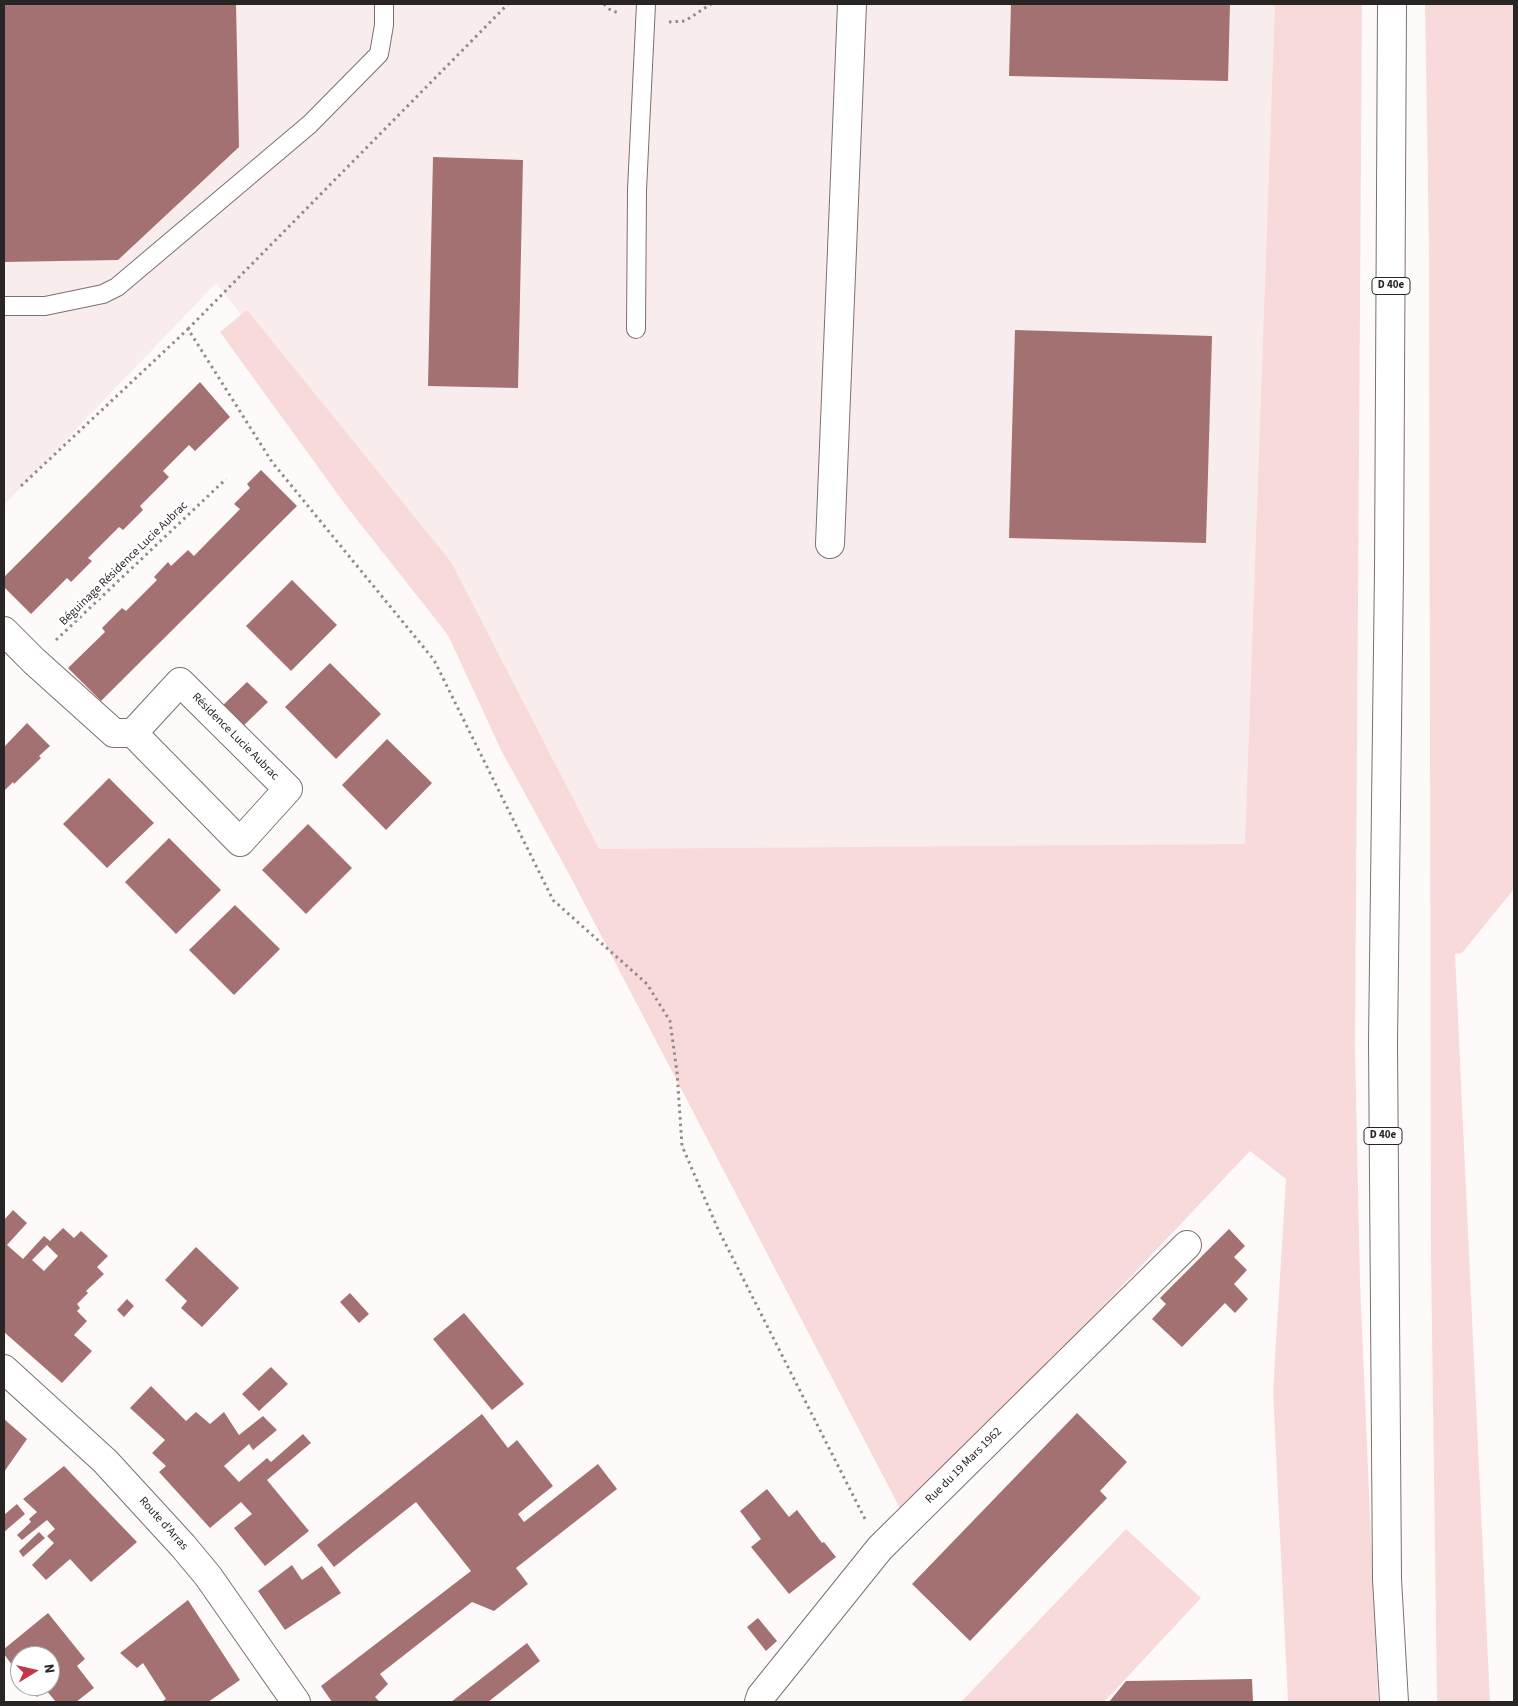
<!DOCTYPE html>
<html>
<head>
<meta charset="utf-8">
<style>
  body { margin:0 }
  #map { position:relative; width:1518px; height:1706px; overflow:hidden; background:#fffafa; font-family:"Source Sans 3",sans-serif }
  canvas { display:block }
  .frame { position:absolute; inset:0; border:5px solid #292525; pointer-events:none }
  .north { position:absolute; left:10px; top:1646px; width:50px; height:50px; box-sizing:border-box; background:#fff; border:1px solid #a9a8a8; border-radius:50%; rotate:81deg; font-size:14px; font-weight:700; line-height:20px; text-align:center; color:#292525 }
  .north::after { content:''; display:block; margin:auto; width:18px; height:22px; background:#c6364a; clip-path:polygon(50% 0,100% 100%,50% 72%,0 100%) }
</style>
</head>
<body>
<div id="map">
<canvas width="1518" height="1706"></canvas>
<div class="frame"></div>
<div class="north">N</div>
</div>
<script>
const context = document.querySelector('canvas').getContext('2d');
context.lineJoin = 'round';
function paint(path, color) {
  context.fillStyle = color;
  context.fill(path, 'evenodd');
}
function toPath(rows) {
  const path = new Path2D();
  for (const r of rows) {
    path.moveTo(r[0], r[1]);
    for (let i = 2; i < r.length; i += 2) path.lineTo(r[i], r[i + 1]);
  }
  return path;
}
function trace(path, color, width, dash) {
  context.strokeStyle = color;
  context.lineWidth = width;
  context.lineCap = dash ? 'butt' : 'round';
  context.setLineDash(dash || []);
  context.stroke(path);
}
function write(font, color, halo, rows, align = 'center') {
  context.font = font + ' "Source Sans 3",sans-serif';
  context.lineWidth = 5;
  context.setLineDash([]);
  context.textBaseline = 'middle';
  context.strokeStyle = halo;
  context.fillStyle = color;
  for (const [text, x, y, turn = 0] of rows) {
    context.save();
    context.translate(x, y);
    context.rotate((+turn || 0) * Math.PI / 180);
    context.textAlign = isNaN(turn) ? turn : align;
    if (halo) context.strokeText(text, 0, 0);
    context.fillText(text, 0, 0);
    context.restore();
  }
}
const built = toPath([
  [4,4,1307,4,1268,874,590,862,448,578,216,283,4,505]
]);
const green = toPath([
  [1275,4,1362,4,1355,1048,1360,1282,1378,1702,1288,1702,1273,1391,1286,1179,1250,1151,904,1516,569,874,501,750,448,635,347,507,220,332,247,310,451,562,599,849,1245,844],
  [1425,4,1514,4,1514,889,1462,953,1455,954,1490,1702,1437,1702,1431,1257,1429,245],
  [1126,1529,1201,1598,1104,1702,961,1702]
]);
const building = toPath([
  [4,4,236,4,239,147,118,260,4,262],
  [1011,4,1230,4,1228,81,1009,76],
  [433,157,523,160,518,388,428,386],
  [1015,330,1212,336,1206,543,1009,538],
  [200,382,230,417,195,451,189,445,163,471,169,477,140,506,143,510,123,530,119,527,88,558,92,561,71,582,67,578,31,614,4,587,4,577],
  [261,470,297,506,101,701,68,668,105,632,102,628,122,608,126,611,157,580,154,577,168,562,171,566,188,550,194,556,240,509,234,504,250,488,247,484],
  [292,580,337,625,291,671,246,626],
  [330,663,381,714,336,759,285,707],
  [247,682,268,702,239,730,219,709],
  [27,723,50,746,39,756,41,758,14,784,13,782,4,791,4,747],
  [387,739,432,783,386,830,342,785],
  [109,778,154,823,107,868,63,824],
  [308,824,352,868,306,914,262,870],
  [169,838,221,890,176,934,125,882],
  [235,905,280,949,234,995,189,950],
  [13,1210,27,1223,7,1245,23,1259,44,1236,50,1241,63,1228,74,1238,81,1231,108,1256,97,1267,104,1274,86,1291,88,1293,77,1304,80,1308,77,1311,87,1321,74,1335,92,1351,62,1383,4,1332,4,1220],
  [47,1245,58,1256,44,1271,32,1260],
  [1229,1229,1245,1246,1234,1257,1247,1270,1234,1284,1248,1299,1235,1313,1225,1303,1182,1347,1152,1319,1166,1304,1160,1298],
  [196,1247,239,1288,202,1327,181,1308,187,1301,165,1280],
  [350,1293,369,1314,359,1323,340,1302],
  [127,1299,134,1306,124,1317,117,1310],
  [464,1313,524,1384,492,1410,433,1339],
  [271,1367,288,1384,259,1411,242,1394],
  [151,1386,186,1421,196,1412,210,1424,224,1412,239,1435,263,1416,277,1430,253,1450,249,1444,224,1466,239,1482,267,1458,271,1462,303,1434,311,1443,267,1480,309,1531,265,1566,234,1528,252,1514,241,1502,210,1528,159,1472,166,1466,152,1453,165,1440,130,1408],
  [1077,1413,1127,1462,1100,1491,1107,1498,970,1641,912,1584],
  [482,1414,508,1448,517,1440,553,1486,518,1514,524,1522,598,1464,617,1489,516,1568,528,1584,494,1611,472,1602,380,1674,388,1684,375,1697,380,1702,332,1702,321,1686,471,1571,416,1502,334,1567,317,1545],
  [4,1419,27,1439,4,1472],
  [64,1466,137,1542,91,1582,70,1559,46,1580,32,1565,54,1543,47,1536,55,1529,47,1520,22,1540,17,1535,31,1522,29,1519,37,1512,23,1499],
  [767,1489,789,1517,797,1510,822,1543,824,1542,836,1557,789,1594,751,1547,761,1539,740,1511],
  [17,1504,25,1514,4,1532,4,1515],
  [39,1532,45,1538,23,1557,19,1551],
  [292,1565,302,1580,322,1566,341,1593,285,1630,258,1591],
  [188,1600,240,1680,208,1702,161,1702,166,1699,143,1663,137,1668,120,1653],
  [48,1613,85,1659,77,1666,94,1688,76,1702,56,1702,46,1690,37,1697,28,1686,50,1686,50,1656,20,1656,20,1676,4,1654,4,1649],
  [758,1618,777,1641,766,1651,747,1627],
  [527,1643,540,1661,488,1702,451,1702],
  [1252,1679,1253,1702,1109,1702,1126,1681]
]);
const path = toPath([
  [604,4,609,9,620,14],
  [669,22,685,21,711,4],
  [188,329,508,4],
  [21,486,188,329,272,462,434,660,553,900,647,984,670,1021,677,1072,682,1146,718,1229,865,1519],
  [56,640,226,479]
]);
const service = toPath([
  [4,306,45,306,103,294,117,287,310,124,379,54,384,25,384,4],
  [636,329,637,190,646,4]
]);
const minor = toPath([
  [830,544,852,4],
  [4,631,34,661,114,733,133,733,240,842,288,789,180,682,133,733],
  [759,1702,761,1696,880,1548,1187,1245]
]);
const secondary = toPath([
  [4,1369,105,1461,183,1546,208,1576,296,1702]
]);
const primary = toPath([
  [1392,4,1389,569,1383,1042,1387,1579,1394,1702]
]);
const shields = [
  [1391,286,38],
  [1383,1136,38]
];
const shieldNames = [
  ["D 40e",1391,286],
  ["D 40e",1383,1136]
];
const streetNames = [
  ["Béguinage Résidence Lucie Aubrac",124,564,-44],
  ["Résidence Lucie Aubrac",235,737,45],
  ["Rue du 19 Mars 1962",964,1466,-45],
  ["Route d'Arras",163,1524,48]
];
paint(built, '#f9ecec');
paint(green, '#f9dada');
paint(building, '#a37172');
trace(service, '#7b7171', 20);
trace(minor, '#7b7171', 30);
trace(secondary, '#7b7171', 30);
trace(primary, '#7b7171', 30);
trace(path, '#908c8c', 3, [2.5, 4]);
trace(service, '#fff', 18);
trace(minor, '#fff', 28);
trace(secondary, '#fff', 28);
trace(primary, '#fff', 28);
for (const [x, y, w] of shields) {
  const box = new Path2D();
  box.roundRect(x - w / 2, y - 8.5, w, 17, 4);
  context.fillStyle = '#fff';
  context.fill(box);
  trace(box, '#292525', 1);
}
write('bold 11px', '#292525', null, shieldNames);
write('12px', '#292525', '#fff', streetNames);
</script>
</body>
</html>
